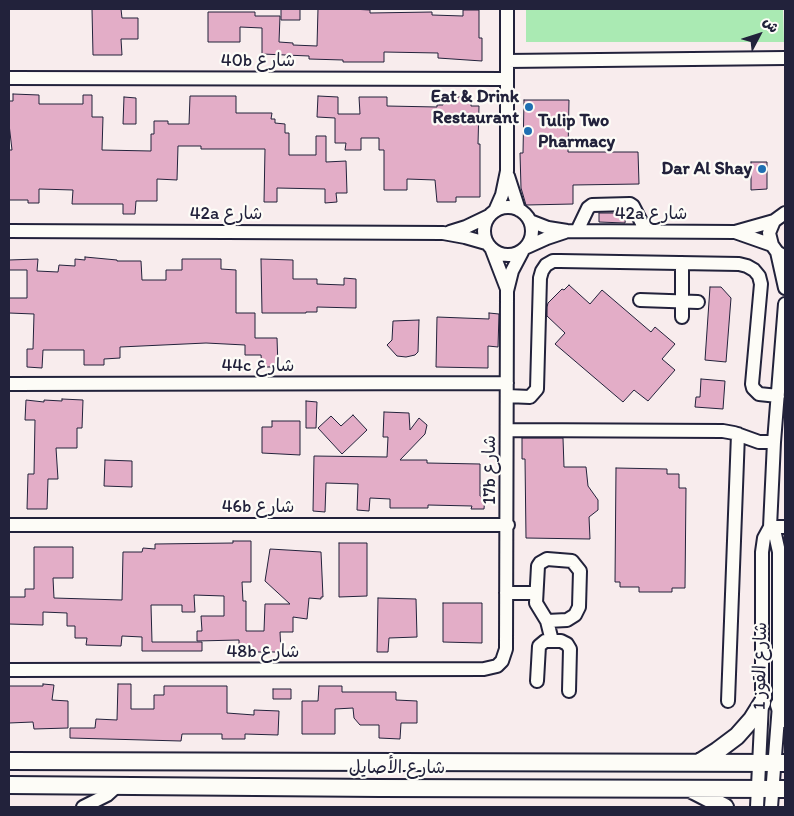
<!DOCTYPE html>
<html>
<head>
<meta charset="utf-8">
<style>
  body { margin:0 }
  #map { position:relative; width:794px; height:816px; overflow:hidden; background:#f8eced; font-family:Itim,"Playpen Sans Arabic",sans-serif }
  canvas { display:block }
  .frame { position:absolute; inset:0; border:10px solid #22223b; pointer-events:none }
  .north { position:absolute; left:734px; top:10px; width:50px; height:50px; -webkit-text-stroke:4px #fdfcf7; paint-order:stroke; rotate:50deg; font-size:14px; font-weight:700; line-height:20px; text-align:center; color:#22223b }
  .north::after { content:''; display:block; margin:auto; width:18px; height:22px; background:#22223b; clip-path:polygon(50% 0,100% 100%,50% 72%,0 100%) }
</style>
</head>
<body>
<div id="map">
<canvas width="794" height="816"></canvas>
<div class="frame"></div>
<div class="north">ش</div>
</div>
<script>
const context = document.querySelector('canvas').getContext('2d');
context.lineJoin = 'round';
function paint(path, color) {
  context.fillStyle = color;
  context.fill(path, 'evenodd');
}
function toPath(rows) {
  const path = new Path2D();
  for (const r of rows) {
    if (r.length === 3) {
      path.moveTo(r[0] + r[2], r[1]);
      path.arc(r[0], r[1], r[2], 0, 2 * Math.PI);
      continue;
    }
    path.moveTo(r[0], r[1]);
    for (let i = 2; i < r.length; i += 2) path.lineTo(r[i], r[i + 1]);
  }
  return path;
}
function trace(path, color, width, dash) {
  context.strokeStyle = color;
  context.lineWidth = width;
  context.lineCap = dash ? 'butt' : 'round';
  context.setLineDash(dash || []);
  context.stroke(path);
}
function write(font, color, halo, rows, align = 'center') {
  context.font = font + ' Itim,"Playpen Sans Arabic",sans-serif';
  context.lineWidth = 4.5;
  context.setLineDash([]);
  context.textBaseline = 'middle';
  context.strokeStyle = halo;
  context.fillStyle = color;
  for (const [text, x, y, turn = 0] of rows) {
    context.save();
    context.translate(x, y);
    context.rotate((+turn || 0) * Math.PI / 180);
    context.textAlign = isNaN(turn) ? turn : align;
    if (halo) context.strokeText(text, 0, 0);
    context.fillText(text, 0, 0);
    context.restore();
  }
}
const green = toPath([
  [526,9,783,9,784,42,526,42]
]);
const building = toPath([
  [92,9,121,9,122,18,138,18,138,39,121,39,122,55,93,55,92,9],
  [281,9,300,9,300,20,281,20,281,9],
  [318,9,351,9,370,10,370,13,432,12,432,15,463,16,463,10,479,10,479,38,482,38,482,61,438,58,438,53,384,52,384,62,343,62,343,60,309,59,309,56,262,54,262,28,240,27,240,42,208,42,208,12,255,12,255,16,280,16,279,42,293,43,293,45,317,46,318,9],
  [13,94,39,95,39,104,83,104,83,95,92,95,92,117,103,117,102,150,151,151,151,134,154,134,154,121,168,121,168,124,189,124,190,96,236,96,236,113,272,113,271,119,275,119,275,123,285,124,285,133,289,133,289,155,316,155,316,136,326,136,326,162,346,161,347,193,336,193,337,202,325,203,325,189,277,188,277,202,264,202,265,149,201,149,201,146,178,146,177,180,157,179,157,201,136,201,135,214,123,214,123,204,72,204,73,190,39,189,39,203,28,203,28,200,9,200,9,150,12,150,9,124,9,101,13,101,13,94],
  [318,96,338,97,338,114,360,114,359,97,387,97,387,106,437,107,437,105,443,105,443,97,471,97,471,106,479,106,478,144,480,144,480,197,456,197,456,202,437,202,435,180,407,179,407,190,384,190,384,150,379,150,379,138,361,138,361,150,345,150,346,143,335,143,335,118,317,117,318,96],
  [124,97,136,98,136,124,123,124,124,97],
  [524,100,569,100,568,152,638,152,639,184,573,185,573,204,526,205,521,188,520,153,523,153,524,100],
  [751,162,767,162,767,189,751,190,751,162],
  [599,213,626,213,625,223,599,222,599,213],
  [85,257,117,260,117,261,141,261,142,280,166,280,166,270,182,270,182,259,221,259,221,269,236,270,236,313,255,313,255,338,277,338,278,367,262,367,261,355,245,355,245,345,206,343,120,347,120,358,104,359,104,365,84,365,84,350,43,350,42,368,27,367,27,349,33,349,34,314,9,313,9,298,27,298,27,270,9,270,9,260,38,259,37,271,58,272,59,265,75,266,75,259,85,260,85,257],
  [261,259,293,260,293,279,317,279,317,284,344,285,344,278,356,279,356,308,317,307,317,312,306,312,306,313,262,313,261,259],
  [569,285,590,304,602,290,651,332,655,327,675,344,662,359,675,370,648,401,634,390,623,402,555,344,565,333,547,316,547,307,548,303,562,289,564,290,569,285],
  [710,287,721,287,731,298,726,362,705,360,710,287],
  [489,313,499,314,498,347,488,346,488,368,436,367,437,317,489,319,489,313],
  [419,320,418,352,415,355,406,357,397,356,387,345,392,340,393,321,419,320],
  [701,379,725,381,723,409,695,407,696,397,700,397,701,379],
  [62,399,83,400,82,428,77,428,77,448,56,448,58,479,48,479,47,509,27,509,28,474,34,474,35,420,25,420,26,400,44,402,44,400,62,401,62,399],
  [306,401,317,402,316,428,306,428,306,401],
  [384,412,409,413,410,430,419,418,427,425,425,434,400,460,427,460,427,463,480,464,480,496,485,496,484,509,471,509,472,506,428,505,428,508,390,508,390,499,370,498,369,511,357,510,358,484,326,483,325,512,313,511,314,456,387,457,388,437,383,437,384,412],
  [353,415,367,430,342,454,318,428,331,416,341,426,353,415],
  [272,421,300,421,300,455,262,453,262,427,272,427,272,421],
  [522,438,563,438,564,467,586,467,588,486,598,500,598,510,589,517,590,539,526,538,525,459,522,459,522,438],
  [105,460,132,461,132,487,104,486,105,460],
  [616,468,667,469,667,474,679,474,679,488,686,488,685,588,672,588,672,592,639,592,639,587,620,587,620,582,615,582,616,468],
  [233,541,251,541,251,582,242,582,243,601,246,601,246,631,264,631,265,604,290,604,265,581,270,549,321,552,323,597,321,597,321,599,309,598,307,619,293,617,293,632,280,632,281,652,239,652,239,640,197,641,197,631,202,631,201,616,224,616,224,596,194,595,195,612,182,612,182,605,151,605,152,642,202,642,202,651,142,651,142,637,122,636,121,646,86,645,87,638,75,638,75,626,67,626,67,613,43,612,43,625,9,624,9,597,25,597,25,589,34,589,34,547,73,547,73,578,53,578,54,598,122,600,123,552,142,552,143,548,155,549,155,544,233,543,233,541],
  [339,543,367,543,367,596,339,597,339,543],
  [378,598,416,599,417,637,389,638,388,652,377,652,378,598],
  [443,603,482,603,482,643,443,642,443,603],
  [43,684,54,685,52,700,68,701,68,728,34,729,33,722,9,723,9,686,43,686,43,684],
  [118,684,131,684,131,709,154,709,154,695,164,695,164,686,227,686,227,713,254,715,254,710,279,711,278,735,245,734,245,739,222,739,222,734,182,734,181,741,70,738,70,728,95,728,96,719,117,720,118,684],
  [319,686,342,686,342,692,396,692,396,700,417,701,417,723,401,723,400,739,379,738,379,725,360,725,354,718,353,708,335,709,335,734,302,734,302,701,318,701,319,686],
  [273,689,291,689,291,699,273,699,273,689]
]);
const minor = toPath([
  [507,61,785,58],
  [9,78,507,79],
  [508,176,519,210],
  [508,231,24],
  [495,211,502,195,507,171,507,9],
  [785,213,774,221,769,233,772,245,777,252,785,257],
  [530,221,548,228,567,231,735,232,774,221],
  [9,231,443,233,465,237,486,243],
  [577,231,588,208,592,205,630,204,633,206,646,231],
  [450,232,466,227,489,216],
  [735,232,772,245],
  [527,247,547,238,565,232],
  [492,250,507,289],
  [777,252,785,288],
  [640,300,698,302],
  [682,317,682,263],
  [9,384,507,383],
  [507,396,530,397,537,389,540,278,542,271,546,265,553,261,560,261,739,264,747,266,754,270,759,276,761,284,752,384,753,388,759,394,778,396],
  [508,430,723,431,734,433,759,442,774,442],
  [9,525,508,525],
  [770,527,775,534,779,552,779,705,771,807],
  [770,527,785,527],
  [506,593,536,593],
  [547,621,567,620,575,615,579,607,580,571,572,561,547,559,540,563,538,566,536,603,547,621,552,641],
  [9,670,484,669,497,666,502,661,506,649,507,291,512,271,522,252],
  [537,681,539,646,545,641,561,641,567,644,570,649,569,691],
  [728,701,738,434],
  [83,807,107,795,118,785],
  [757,807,762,703,762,552,764,538,770,527,774,442,785,304]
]);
const major = toPath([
  [779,705,785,719],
  [9,761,785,763],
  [700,762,717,751,737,736,752,719,762,703],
  [9,785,379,788,785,789],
  [692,790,725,807]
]);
const markers = [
  [529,107,5,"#1f6fb2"],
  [528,131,5,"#1f6fb2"],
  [762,169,5,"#1f6fb2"]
];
const streetNames = [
  ["40b شارع",258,61],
  ["42a شارع",226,214],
  ["42a شارع",651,214],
  ["44c شارع",258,366],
  ["17b شارع",490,470,-90],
  ["46b شارع",258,507],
  ["48b شارع",263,652],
  ["شارع القوز 1",761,666,-89],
  ["شارع الأصايل",397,768]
];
const poiNames = [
  ["Eat & Drink",519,97],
  ["Restaurant",519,118],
  ["Tulip Two",538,121,"left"],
  ["Pharmacy",538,142,"left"],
  ["Dar Al Shay",752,169]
];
paint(green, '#aaeab3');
paint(building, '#e3adc7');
trace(building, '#22223b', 1);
trace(minor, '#22223b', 16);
trace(major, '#22223b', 20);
trace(minor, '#fdfcf7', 12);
trace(major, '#fdfcf7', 16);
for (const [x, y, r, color] of markers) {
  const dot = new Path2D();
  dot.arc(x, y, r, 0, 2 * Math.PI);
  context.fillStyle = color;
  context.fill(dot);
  trace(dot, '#fdfcf7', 2);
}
write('18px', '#22223b', '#fdfcf7', streetNames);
write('bold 18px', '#22223b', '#fdfcf7', poiNames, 'right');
</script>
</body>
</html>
